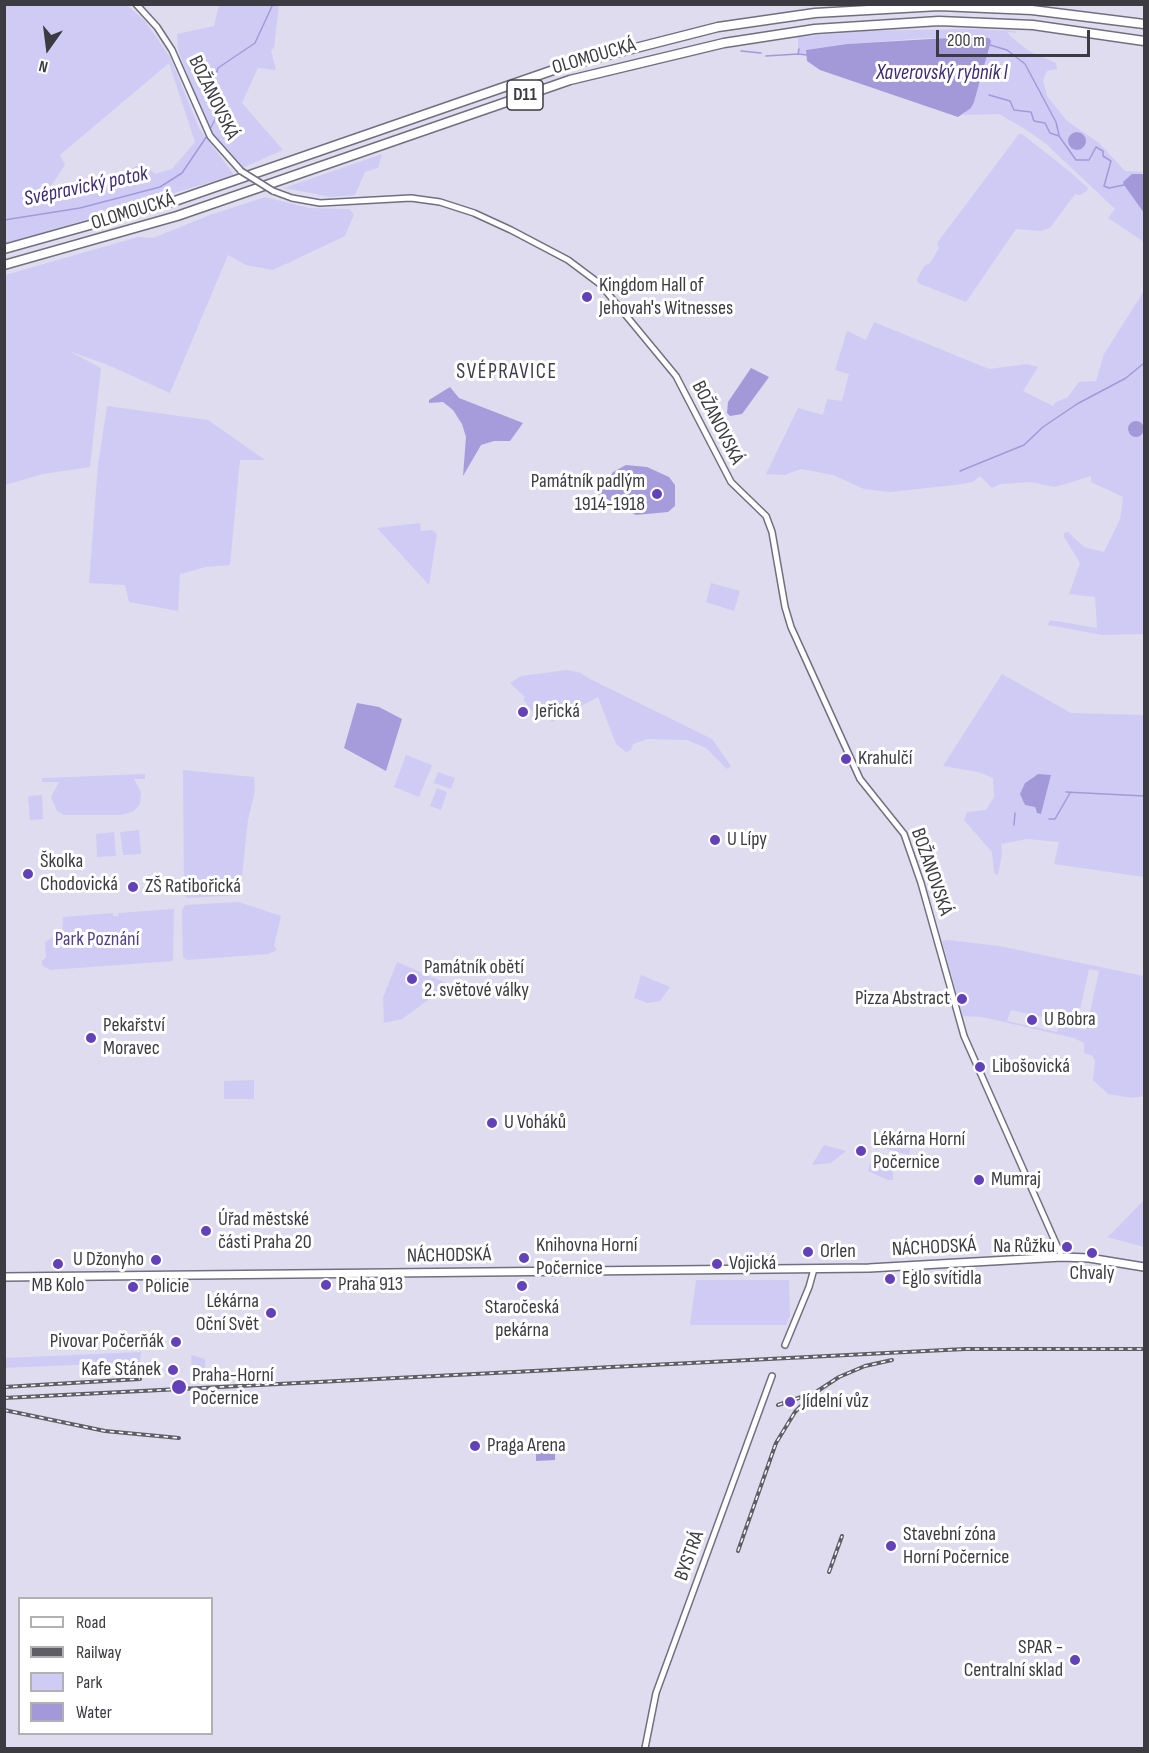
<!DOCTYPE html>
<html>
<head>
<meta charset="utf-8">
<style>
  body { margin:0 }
  #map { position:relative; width:1149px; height:1753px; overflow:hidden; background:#dedcee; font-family:"Sofia Sans Condensed",sans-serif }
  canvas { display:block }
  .frame { position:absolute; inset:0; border:6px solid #3c3b42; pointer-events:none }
  .legend { position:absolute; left:18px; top:1597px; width:195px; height:138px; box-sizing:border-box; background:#fff; border:2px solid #b1b1b3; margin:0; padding:8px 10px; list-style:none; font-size:18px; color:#3c3b42 }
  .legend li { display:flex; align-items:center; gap:12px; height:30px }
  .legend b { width:30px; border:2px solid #b1b1b3 }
  .north { position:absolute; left:18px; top:18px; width:60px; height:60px; -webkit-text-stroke:4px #fff; paint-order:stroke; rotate:194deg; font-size:16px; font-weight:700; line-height:24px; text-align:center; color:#3c3b42 }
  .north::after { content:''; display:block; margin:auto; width:21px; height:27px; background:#3c3b42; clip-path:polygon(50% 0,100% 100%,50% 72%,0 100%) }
  .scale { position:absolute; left:936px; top:30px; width:154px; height:27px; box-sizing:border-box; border:3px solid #3c3b42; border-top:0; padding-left:8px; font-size:18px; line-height:21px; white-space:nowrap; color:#3c3b42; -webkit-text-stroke:4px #fff; paint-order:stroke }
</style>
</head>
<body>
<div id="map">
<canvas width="1149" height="1753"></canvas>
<div class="frame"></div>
<ul class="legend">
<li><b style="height:8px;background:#fff"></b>Road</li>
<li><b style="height:8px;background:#5f5e67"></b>Railway</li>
<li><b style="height:16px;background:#d0cbf5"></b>Park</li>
<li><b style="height:16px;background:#a399d9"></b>Water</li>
</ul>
<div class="north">N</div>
<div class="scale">200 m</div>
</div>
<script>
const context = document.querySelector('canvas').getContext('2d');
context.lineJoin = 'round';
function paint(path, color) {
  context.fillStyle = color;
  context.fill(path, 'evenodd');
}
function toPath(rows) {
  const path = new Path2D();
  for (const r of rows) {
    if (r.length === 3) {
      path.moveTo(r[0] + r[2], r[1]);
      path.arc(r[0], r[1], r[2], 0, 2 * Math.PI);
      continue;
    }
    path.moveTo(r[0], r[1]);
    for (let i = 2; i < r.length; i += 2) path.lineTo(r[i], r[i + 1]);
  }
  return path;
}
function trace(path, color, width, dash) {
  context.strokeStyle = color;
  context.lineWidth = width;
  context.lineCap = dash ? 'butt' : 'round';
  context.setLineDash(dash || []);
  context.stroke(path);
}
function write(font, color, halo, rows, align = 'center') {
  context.font = font + ' "Sofia Sans Condensed",sans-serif';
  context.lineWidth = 6;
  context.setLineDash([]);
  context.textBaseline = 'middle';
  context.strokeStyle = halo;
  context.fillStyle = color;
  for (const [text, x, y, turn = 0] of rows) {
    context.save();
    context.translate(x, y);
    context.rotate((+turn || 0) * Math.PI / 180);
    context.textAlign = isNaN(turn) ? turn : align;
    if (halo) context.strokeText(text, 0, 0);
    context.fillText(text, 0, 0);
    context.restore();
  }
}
const green = toPath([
  [5,4,127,5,145,21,170,57,199,128,234,175,5,244],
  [169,63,195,142,172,169,155,174,143,162,117,178,64,199,45,195,65,165,60,155],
  [219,5,279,5,274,48,271,50,276,70,258,68,242,103,283,150,240,169,218,143,202,114,178,50,177,34,214,26],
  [971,29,1015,31,1017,33,1008,32,1009,35,1029,51,1056,63,1057,69,1047,71,1043,80,1047,96,1067,121,1099,143,1125,171,1144,172,1139,175,1132,174,1124,185,1144,213,1144,242,1108,218,1115,209,1045,143,1025,129,999,114,963,115,974,102,990,39,927,38,847,44,807,50,807,55,798,54,798,37,866,31],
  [1019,134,1022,134,1069,171,1088,188,1087,191,1080,195,1075,194,1050,228,1040,231,1016,229,966,302,918,283,917,279,924,266,930,263,939,248,937,243],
  [382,154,378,168,365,172,355,195,331,197,284,188],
  [265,197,309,208,349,209,354,214,345,236,273,270,246,265,228,255,170,393,108,365,69,351,101,368,90,467,43,474,5,485,5,275,138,237,153,238,210,215],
  [1144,291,1144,427,1142,424,1127,432,1141,436,1144,433,1144,634,1102,635,1048,625,1050,620,1097,628,1095,597,1069,594,1080,563,1064,537,1064,533,1068,532,1084,547,1104,552,1120,519,1123,497,1091,482,1091,476,1055,487,1030,482,1000,484,992,488,980,476,973,482,955,485,890,492,864,489,833,475,801,469,784,475,766,474,798,408,823,415,827,399,842,401,849,374,835,370,847,331,866,340,874,322,989,369,1027,364,1038,367,1023,391,1053,406,1056,402,1068,397,1079,382,1096,381,1104,354],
  [107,406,208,420,265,460,240,460,230,565,206,567,180,574,178,611,129,602,125,585,89,583,98,465],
  [420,523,421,531,432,530,437,534,429,585,377,528],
  [711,583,740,591,734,611,706,602],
  [567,670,581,673,588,678,712,739,731,766,727,769,706,748,687,740,648,739,633,744,631,750,626,752,616,744,598,697,552,722,546,714,538,719,523,699,525,697,510,683,521,676],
  [1002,674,1071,713,1144,715,1144,877,1054,864,1059,842,1027,839,1001,844,1002,854,998,875,994,873,992,852,964,820,967,812,986,810,994,797,993,778,978,772,943,766],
  [1051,775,1041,814,1037,813,1025,783,1034,776],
  [406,755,432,765,419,797,394,787],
  [183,770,254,777,255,790,248,820,240,895,187,898,184,895],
  [438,772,455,778,451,789,434,783],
  [145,774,145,779,134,779,141,792,140,804,134,811,122,815,64,815,57,811,51,797,59,782,42,782,42,778],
  [437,788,447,792,441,810,430,806],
  [42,795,43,819,30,820,28,796],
  [139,830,141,854,123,855,120,832],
  [114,832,116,856,97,857,96,834],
  [239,902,281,916,274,946,277,950,268,954,187,960,183,957,182,910,185,905],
  [174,909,173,961,50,970,42,965,42,961,46,957,45,942,62,932,63,917,113,913,113,916,118,916,118,913],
  [948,940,999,946,1144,976,1144,1096,1132,1098,1108,1094,1093,1080,1095,1061,1093,1056,1084,1053,1084,1043,1074,1038,982,1017,963,1016,942,941],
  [1089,969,1099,971,1086,1030,1076,1028],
  [1011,1010,1051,1019,1050,1024,1058,1026,1057,1032,1007,1021],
  [397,962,446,983,447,986,402,1019,384,1023,383,998],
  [641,975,670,987,660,1001,648,1003,634,998],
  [254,1080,254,1099,224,1099,224,1081],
  [889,1138,911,1143,909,1155,887,1149],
  [824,1145,846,1151,831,1163,812,1165],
  [872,1157,893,1167,893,1180,888,1180,868,1171],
  [1144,1200,1144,1247,1107,1237,1111,1234],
  [696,1280,789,1280,790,1315,786,1325,690,1325],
  [141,1352,140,1362,5,1368,5,1358],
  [191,1355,205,1359,205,1373,192,1370]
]);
const forest = toPath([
  [450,387,459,398,523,423,510,441,494,441,481,445,463,476,466,437,462,424,453,410,443,402,429,403,429,400],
  [626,465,647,467,669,477,675,485,675,506,668,512,636,515,598,494,613,472],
  [357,703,379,707,402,719,386,771,344,748]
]);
const water = toPath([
  [965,37,989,38,991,41,974,102,971,108,958,117,820,70,807,61,806,50,847,44],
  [1077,141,9],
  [1132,174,1144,174,1144,213,1124,185,1123,182],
  [751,368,769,377,742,414,730,416,727,413,728,402],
  [1136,429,8],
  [1038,774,1051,775,1041,814,1037,813,1035,807,1025,805,1020,794,1025,783],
  [555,1450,555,1460,536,1461,536,1451]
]);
const stream = toPath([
  [990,45,1007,50,1025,64,1056,122,1059,135],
  [799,49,798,54,807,55],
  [741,51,761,53],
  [766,56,798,54],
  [989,95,1010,101,1014,110,1031,112,1034,121,1045,123,1050,133,1059,136,1076,160,1089,160,1096,147,1103,151,1103,156,1111,161,1104,186,1109,188,1124,185],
  [210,129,217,116,216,98,211,89,218,68,255,43,273,4],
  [4,220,80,208,160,187,182,173,207,136],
  [960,471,1024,445,1043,427,1077,404,1126,378,1144,363],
  [1066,792,1144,796],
  [1049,819,1055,819,1070,793],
  [1014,825,1015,813]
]);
const minor = toPath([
  [136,4,157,27,172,50,210,136,241,171],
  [273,191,292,198,320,203,411,198,440,202,474,213,511,230,568,260,600,284,676,376,731,482,766,516,772,532,785,607,791,627,860,779,904,834,921,883,964,1036,1062,1257],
  [785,1345,809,1287,814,1269],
  [645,1748,656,1693,772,1376]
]);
const major = toPath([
  [4,1277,869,1268,1062,1257,1089,1258,1144,1267]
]);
const highway = toPath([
  [4,249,172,202,565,66,718,27,815,13,939,6,1032,10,1144,24],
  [4,265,177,216,570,80,724,43,815,29,939,21,1033,25,1144,41]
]);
const rail = toPath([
  [4,1387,140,1379],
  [4,1398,965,1349,1144,1349],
  [778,1405,810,1394],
  [4,1410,105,1431,179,1438],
  [738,1551,776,1443,795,1412,813,1394,839,1377,865,1366,892,1360],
  [829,1572,842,1536]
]);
const minorBridge = toPath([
  [241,171,273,191]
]);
const markers = [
  [587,297,6,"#6241b9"],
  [657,494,6,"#6241b9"],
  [523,712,6,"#6241b9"],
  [846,759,6,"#6241b9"],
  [715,840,6,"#6241b9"],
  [28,874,6,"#6241b9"],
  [133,887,6,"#6241b9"],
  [412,979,6,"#6241b9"],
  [962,999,6,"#6241b9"],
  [1032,1020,6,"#6241b9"],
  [91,1038,6,"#6241b9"],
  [980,1067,6,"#6241b9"],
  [492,1123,6,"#6241b9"],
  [861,1151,6,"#6241b9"],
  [979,1180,6,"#6241b9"],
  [206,1231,6,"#6241b9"],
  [1067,1247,6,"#6241b9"],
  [808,1252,6,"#6241b9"],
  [1092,1253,6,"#6241b9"],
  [524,1258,6,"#6241b9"],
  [156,1260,6,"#6241b9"],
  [58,1264,6,"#6241b9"],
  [717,1264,6,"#6241b9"],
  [890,1279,6,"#6241b9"],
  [326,1285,6,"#6241b9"],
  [522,1286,6,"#6241b9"],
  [133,1287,6,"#6241b9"],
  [271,1313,6,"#6241b9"],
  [176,1342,6,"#6241b9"],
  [173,1370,6,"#6241b9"],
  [179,1387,8,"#6241b9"],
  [790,1402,6,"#6241b9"],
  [475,1446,6,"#6241b9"],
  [891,1546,6,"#6241b9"],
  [1075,1660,6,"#6241b9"]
];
const shields = [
  [525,95,36]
];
const shieldNames = [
  ["D11",525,95]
];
const streetNames = [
  ["OLOMOUCKÁ",594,57,-16],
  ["BOŽANOVSKÁ",213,98,64],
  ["OLOMOUCKÁ",133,212,-17],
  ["BOŽANOVSKÁ",717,423,63],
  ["BOŽANOVSKÁ",931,872,71],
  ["NÁCHODSKÁ",934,1248,-3],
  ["NÁCHODSKÁ",449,1256,-1],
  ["BYSTRÁ",690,1556,-70]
];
const poiNames = [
  ["Kingdom Hall of",599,286],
  ["Jehovah's Witnesses",599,309],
  ["Památník padlým",645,482,"right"],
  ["1914-1918",645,505,"right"],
  ["Jeřická",535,712],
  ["Krahulčí",858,759],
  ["U Lípy",727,840],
  ["Školka",40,862],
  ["Chodovická",40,885],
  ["ZŠ Ratibořická",145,887],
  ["Památník obětí",424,968],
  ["2. světové války",424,991],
  ["Pizza Abstract",950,999,"right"],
  ["U Bobra",1044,1020],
  ["Pekařství",103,1026],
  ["Moravec",103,1049],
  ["Libošovická",992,1067],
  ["U Voháků",504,1123],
  ["Lékárna Horní",873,1140],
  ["Počernice",873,1163],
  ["Mumraj",991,1180],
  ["Úřad městské",218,1220],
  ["části Praha 20",218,1243],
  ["Knihovna Horní",536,1246],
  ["Počernice",536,1269],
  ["Na Růžku",1055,1247,"right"],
  ["Orlen",820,1252],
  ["U Džonyho",144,1260,"right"],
  ["Vojická",729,1264],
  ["Chvaly",1092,1274,"center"],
  ["Eglo svítidla",902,1279],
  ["Praha 913",338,1285],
  ["MB Kolo",58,1286,"center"],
  ["Policie",145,1287],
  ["Lékárna",259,1302,"right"],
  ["Oční Svět",259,1325,"right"],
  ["Staročeská",522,1308,"center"],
  ["pekárna",522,1331,"center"],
  ["Pivovar Počerňák",164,1342,"right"],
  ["Kafe Stánek",161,1370,"right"],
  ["Praha-Horní",192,1376],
  ["Počernice",192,1399],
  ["Jídelní vůz",802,1402],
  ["Praga Arena",487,1446],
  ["Stavební zóna",903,1535],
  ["Horní Počernice",903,1558],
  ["SPAR -",1063,1648,"right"],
  ["Centralní sklad",1063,1671,"right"]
];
const parkNames = [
  ["Park Poznání",97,940]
];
const waterNames = [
  ["Xaverovský rybník I",942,74],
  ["Svépravický potok",86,187,-12]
];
const neighbourhoodNames = [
  ["SVÉPRAVICE",507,373]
];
paint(green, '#d0cbf5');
paint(forest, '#a69cdc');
paint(water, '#a399d9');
trace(stream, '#a399d9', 1.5);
trace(minor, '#716f7f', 8);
trace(major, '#716f7f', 10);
trace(highway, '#716f7f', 11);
trace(minor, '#fff', 5);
trace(major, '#fff', 7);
trace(highway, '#fff', 8);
trace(rail, '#5f5e67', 4);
trace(rail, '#fff', 1.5, [4.5]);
trace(minorBridge, '#716f7f', 8, []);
trace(minorBridge, '#fff', 5);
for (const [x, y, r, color] of markers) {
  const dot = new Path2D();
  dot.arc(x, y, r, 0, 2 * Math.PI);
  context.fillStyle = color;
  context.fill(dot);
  trace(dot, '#fff', 2);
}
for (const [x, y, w] of shields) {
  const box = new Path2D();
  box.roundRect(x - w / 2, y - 15, w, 30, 4.5);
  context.fillStyle = '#fff';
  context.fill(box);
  trace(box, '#3c3b42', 1.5);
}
write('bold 18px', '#3c3b42', null, shieldNames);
write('20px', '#3c3b42', '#fff', streetNames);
write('20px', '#3c3b42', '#fff', poiNames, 'left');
write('20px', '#52408d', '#fff', parkNames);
write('italic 21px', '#3f2c76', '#fff', waterNames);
context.letterSpacing = '1.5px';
write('21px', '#3e3d4b', '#fff', neighbourhoodNames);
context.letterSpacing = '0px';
</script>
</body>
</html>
